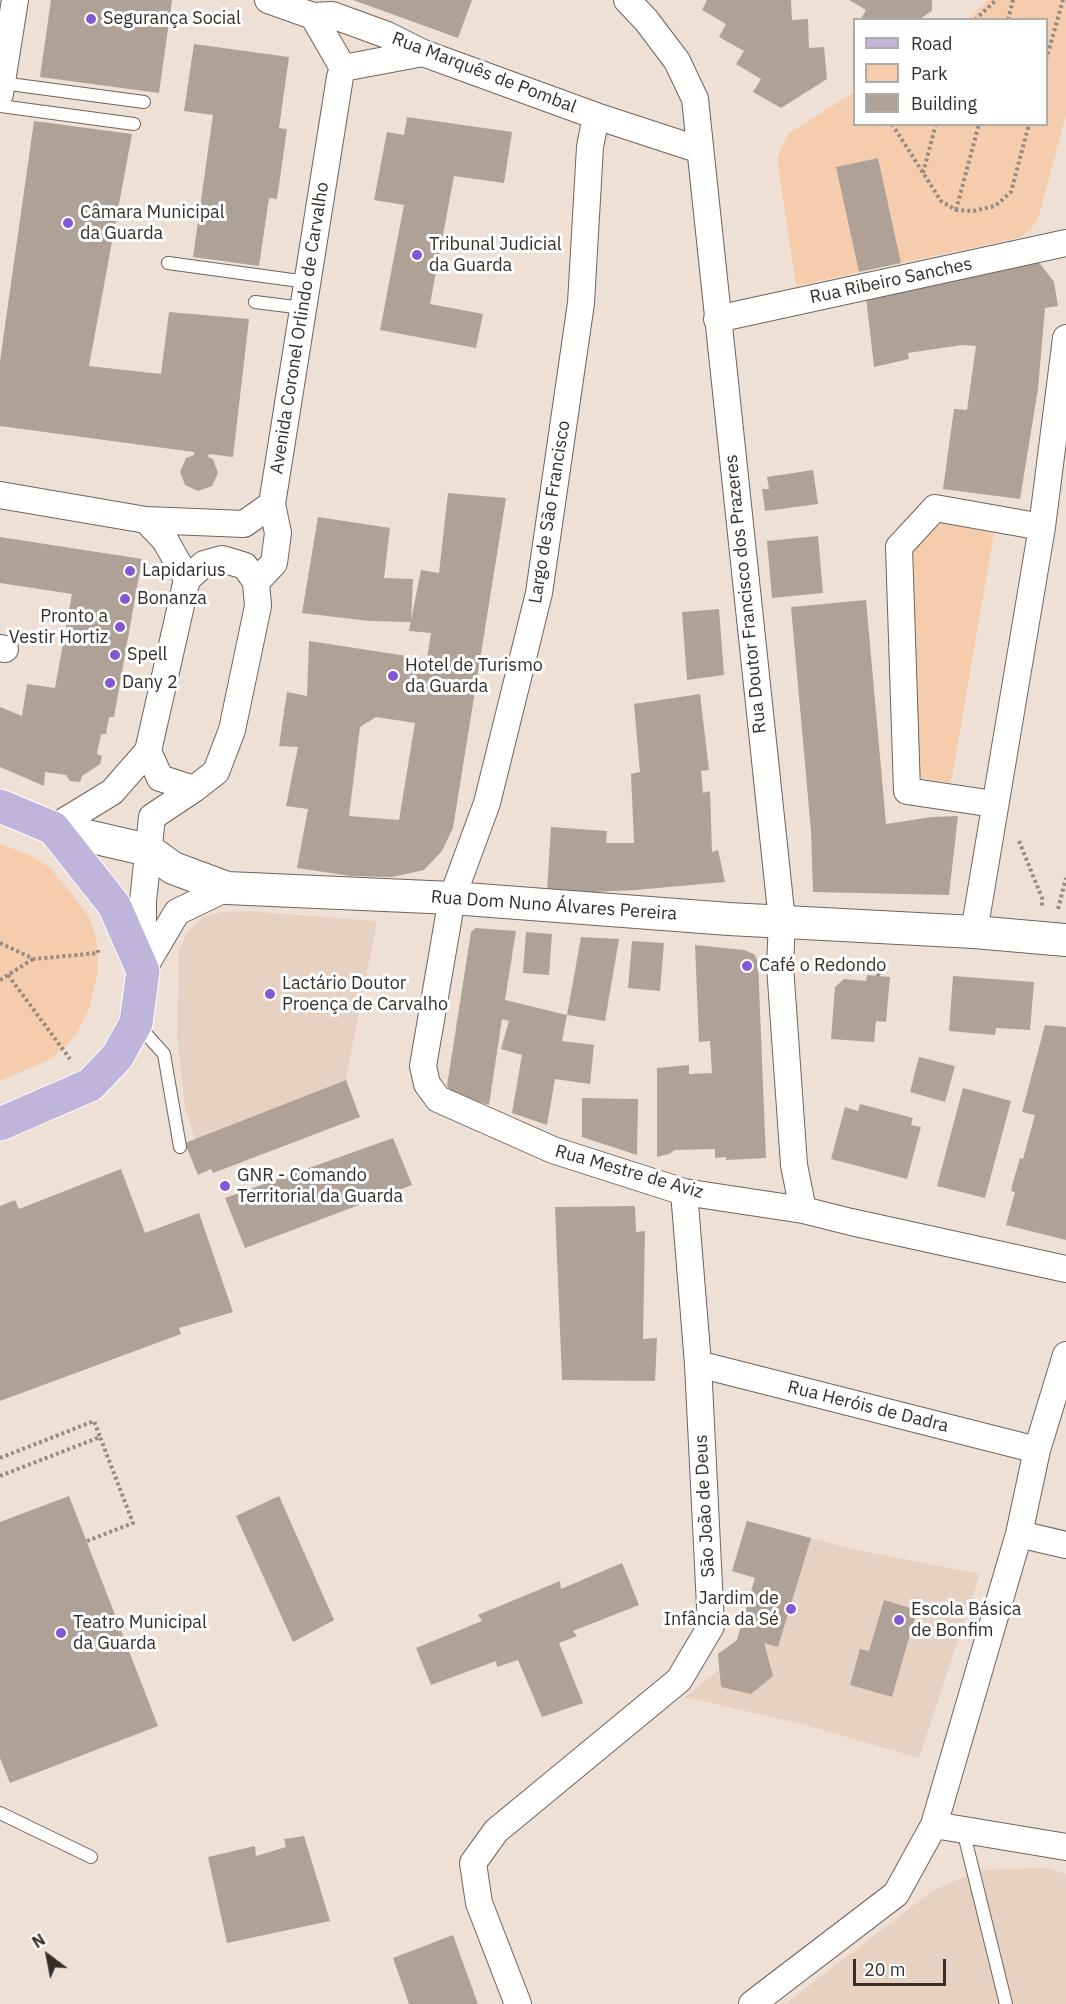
<!DOCTYPE html>
<html>
<head>
<meta charset="utf-8">
<style>
  body { margin:0 }
  #map { position:relative; width:1066px; height:2004px; overflow:hidden; background:#efe0d5; font-family:"IBM Plex Sans",sans-serif }
  canvas { display:block }
  .legend { position:absolute; left:853px; top:18px; width:195px; height:108px; box-sizing:border-box; background:#fff; border:2px solid #aeacaa; margin:0; padding:8px 10px; list-style:none; font-size:18px; color:#352f2b }
  .legend li { display:flex; align-items:center; gap:12px; height:30px }
  .legend b { width:30px; border:2px solid #aeacaa }
  .north { position:absolute; left:18px; top:1926px; width:60px; height:60px; -webkit-text-stroke:4px #fff; paint-order:stroke; rotate:328deg; font-size:16px; font-weight:700; line-height:24px; text-align:center; color:#352f2b }
  .north::after { content:''; display:block; margin:auto; width:21px; height:27px; background:#352f2b; clip-path:polygon(50% 0,100% 100%,50% 72%,0 100%) }
  .scale { position:absolute; left:853px; top:1959px; width:93px; height:27px; box-sizing:border-box; border:3px solid #352f2b; border-top:0; padding-left:8px; font-size:18px; line-height:21px; white-space:nowrap; color:#352f2b; -webkit-text-stroke:4px #fff; paint-order:stroke }
</style>
</head>
<body>
<div id="map">
<canvas width="1066" height="2004"></canvas>
<ul class="legend">
<li><b style="height:8px;background:#bfb5db"></b>Road</li>
<li><b style="height:16px;background:#f5cdad"></b>Park</li>
<li><b style="height:16px;background:#afa196"></b>Building</li>
</ul>
<div class="north">N</div>
<div class="scale">20 m</div>
</div>
<script>
const context = document.querySelector('canvas').getContext('2d');
context.lineJoin = 'round';
function paint(path, color) {
  context.fillStyle = color;
  context.fill(path, 'evenodd');
}
function toPath(rows) {
  const path = new Path2D();
  for (const r of rows) {
    path.moveTo(r[0], r[1]);
    for (let i = 2; i < r.length; i += 2) path.lineTo(r[i], r[i + 1]);
  }
  return path;
}
function trace(path, color, width, dash) {
  context.strokeStyle = color;
  context.lineWidth = width;
  context.lineCap = dash ? 'butt' : 'round';
  context.setLineDash(dash || []);
  context.stroke(path);
}
function write(font, color, halo, rows, align = 'center') {
  context.font = font + ' "IBM Plex Sans",sans-serif';
  context.lineWidth = 6;
  context.setLineDash([]);
  context.textBaseline = 'middle';
  context.strokeStyle = halo;
  context.fillStyle = color;
  for (const [text, x, y, turn = 0] of rows) {
    context.save();
    context.translate(x, y);
    context.rotate((+turn || 0) * Math.PI / 180);
    context.textAlign = isNaN(turn) ? turn : align;
    if (halo) context.strokeText(text, 0, 0);
    context.fillText(text, 0, 0);
    context.restore();
  }
}
const built = toPath([
  [247,911,377,921,346,1080,195,1139,185,1108,177,1036,179,951,187,932,203,917,222,912],
  [747,1521,852,1549,980,1574,919,1758,802,1724,685,1697,719,1670,718,1654,738,1640,755,1578],
  [1048,1868,1066,1874,1066,2004,785,2004,932,1891,979,1870]
]);
const green = toPath([
  [988,0,1066,0,1066,115,1038,219,1030,230,1018,238,901,263,878,158,836,167,859,272,796,286,777,158,788,134,854,92,854,124,1046,124,1046,20,968,19],
  [940,523,994,533,951,783,920,778,913,552],
  [0,844,30,855,49,867,69,890,89,917,96,937,98,953,97,976,89,1009,76,1034,63,1049,47,1061,0,1081]
]);
const building = toPath([
  [51,0,172,0,159,93,40,77],
  [353,0,472,0,458,38],
  [707,0,791,0,792,20,808,19,809,48,824,47,827,79,781,108,753,92,761,79,736,64,744,51,719,37,726,24,702,10],
  [849,0,932,0,932,11,918,20,860,20,866,10],
  [194,44,289,57,279,128,287,129,277,199,269,198,259,266,193,257,213,115,184,111],
  [407,117,512,132,504,183,454,176,430,304,483,314,476,348,380,330,404,205,374,200,387,132,404,135],
  [34,121,132,134,89,366,161,374,169,312,249,319,233,457,209,454,208,457,213,459,218,473,212,486,198,491,185,485,180,472,186,458,194,455,194,452,0,426,0,361],
  [878,158,901,263,859,272,836,167],
  [1038,261,1054,282,1058,306,1045,308,1038,389,1020,499,943,489,954,409,967,410,976,346,962,345,908,353,909,359,874,367,866,297],
  [813,470,818,504,765,511,762,489,769,489,767,477],
  [448,493,506,498,453,828,442,851,424,870,392,877,351,876,297,868,308,809,286,806,298,747,279,746,287,692,307,696,309,641,427,659,431,633,409,631,421,570,439,573],
  [376,717,415,723,399,820,349,816,360,727],
  [318,517,390,528,384,578,413,579,411,622,369,621,302,613],
  [818,536,823,593,772,598,767,541],
  [0,537,142,559,114,717,109,717,106,734,101,734,97,754,102,756,100,764,82,776,80,782,70,781,66,775,45,772,44,786,0,767,0,707,22,716,27,684,55,688,72,594,0,583],
  [866,600,886,824,932,817,958,816,949,895,813,892,811,831,791,607],
  [719,609,724,675,687,680,682,612],
  [700,694,709,770,701,771,703,793,710,791,712,852,718,850,725,882,635,890,593,892,547,891,551,827,607,831,606,843,634,843,631,774,640,772,634,704],
  [476,928,516,931,505,1000,567,1015,562,1041,594,1045,590,1084,555,1079,547,1125,512,1113,522,1055,501,1049,509,1021,502,1019,489,1105,452,1093,447,1086,471,932],
  [526,932,552,934,549,975,523,973],
  [581,937,619,939,605,1021,567,1015],
  [632,941,664,943,660,991,628,988],
  [695,945,744,950,754,954,758,962,766,1158,726,1160,726,1157,715,1158,715,1149,675,1150,669,1154,657,1157,657,1068,689,1065,689,1074,712,1073,710,1041,699,1042],
  [867,975,890,977,886,1022,876,1021,874,1042,831,1039,835,987,844,979,866,981],
  [953,976,1034,982,1030,1030,996,1028,995,1035,949,1031],
  [1045,1025,1066,1027,1066,1240,1006,1225,1015,1192,1011,1191,1012,1186,1020,1158,1023,1159,1035,1115,1022,1112],
  [919,1057,955,1066,945,1102,910,1092],
  [346,1080,360,1117,213,1173,211,1169,198,1175,185,1143],
  [963,1088,1011,1101,985,1198,937,1186],
  [582,1098,638,1099,637,1155,582,1137],
  [860,1104,913,1118,911,1125,921,1127,907,1179,831,1159,845,1107,858,1111],
  [393,1138,412,1185,245,1248,225,1198],
  [121,1169,145,1233,199,1213,233,1312,179,1328,181,1334,0,1401,0,1206,15,1200,19,1209],
  [635,1206,636,1232,645,1231,643,1339,657,1338,655,1381,562,1380,555,1207],
  [69,1496,158,1726,10,1783,0,1758,0,1522],
  [279,1496,334,1620,293,1642,236,1516],
  [747,1521,811,1538,778,1647,764,1643,773,1676,751,1694,721,1687,718,1654,737,1640,755,1578,732,1571],
  [622,1563,639,1605,573,1631,577,1636,559,1643,583,1703,542,1717,518,1660,497,1667,496,1661,431,1685,416,1648,482,1621,478,1615,560,1581,561,1589],
  [884,1600,917,1610,892,1697,850,1685,860,1649,869,1651],
  [304,1836,330,1921,227,1943,208,1857,255,1846,256,1856,286,1847,284,1839],
  [453,1935,478,2004,409,2004,393,1958]
]);
const path = toPath([
  [975,20,996,0],
  [1008,20,1013,0],
  [1046,60,1063,0],
  [892,124,941,201,956,210,973,211,995,206,1011,192,1029,124],
  [923,173,936,124],
  [956,210,979,124],
  [1019,841,1042,898,1042,907],
  [1058,909,1066,878],
  [0,943,34,959,98,953,98,950],
  [8,975,70,1059],
  [878,976,880,964],
  [0,980,33,959],
  [0,1458,94,1421,100,1437],
  [0,1476,100,1437,133,1523,87,1541]
]);
const service = toPath([
  [2,83,144,102],
  [0,106,134,124],
  [168,263,307,282],
  [255,302,303,308],
  [137,1024,164,1054,180,1147],
  [0,1813,91,1857],
  [963,1830,1006,2004]
]);
const minor = toPath([
  [268,0,313,16,332,15,387,35,423,53,596,116,700,150],
  [627,0,646,20,677,61,695,99,782,921,780,966,794,1165,803,1210],
  [343,68,423,53],
  [0,94,15,0],
  [596,116,590,147,581,303,539,593,487,803,452,898,423,1066,427,1084,438,1099,553,1150,684,1192,803,1210,851,1222,1066,1269],
  [717,319,1066,243],
  [0,495,146,520,244,524,272,504],
  [146,520,165,540,187,579],
  [256,582,274,563,278,533,272,504,340,77,343,68,313,16],
  [0,648,5,649],
  [994,804,907,791,899,547,935,508,1042,527],
  [53,828,112,792,148,751],
  [974,932,1042,527,1066,338],
  [143,965,143,901,152,817,194,789,216,772,232,730,258,606,256,582,245,566,222,559,204,564,187,579,148,751,160,778,194,789],
  [144,968,177,912,227,888],
  [698,1364,1037,1450],
  [1019,1534,1066,1545],
  [934,1825,1066,1847],
  [518,2004,479,1903,473,1863,496,1831,679,1680,711,1626,698,1364,684,1192],
  [752,2004,896,1894,934,1825,1019,1534,1037,1450,1066,1355]
]);
const tertiary = toPath([
  [53,828,148,850,173,868,227,888,452,898,729,919,974,932,1066,940]
]);
const primary = toPath([
  [0,806,53,828,114,905,143,971,136,1023,117,1057,90,1085,0,1124]
]);
const markers = [
  [91,19,6,"#8359d3"],
  [68,223,6,"#8359d3"],
  [417,255,6,"#8359d3"],
  [130,571,6,"#8359d3"],
  [125,599,6,"#8359d3"],
  [120,627,6,"#8359d3"],
  [115,655,6,"#8359d3"],
  [393,676,6,"#8359d3"],
  [110,683,6,"#8359d3"],
  [747,966,6,"#8359d3"],
  [270,994,6,"#8359d3"],
  [225,1186,6,"#8359d3"],
  [791,1609,6,"#8359d3"],
  [899,1620,6,"#8359d3"],
  [61,1633,6,"#8359d3"]
];
const poiNames = [
  ["Segurança Social",103,19],
  ["Câmara Municipal",80,213],
  ["da Guarda",80,234],
  ["Tribunal Judicial",429,245],
  ["da Guarda",429,266],
  ["Lapidarius",142,571],
  ["Bonanza",137,599],
  ["Pronto a",108,617,"right"],
  ["Vestir Hortiz",108,638,"right"],
  ["Spell",127,655],
  ["Hotel de Turismo",405,666],
  ["da Guarda",405,687],
  ["Dany 2",122,683],
  ["Café o Redondo",759,966],
  ["Lactário Doutor",282,984],
  ["Proença de Carvalho",282,1005],
  ["GNR - Comando",237,1176],
  ["Territorial da Guarda",237,1197],
  ["Jardim de",779,1599,"right"],
  ["Infância da Sé",779,1620,"right"],
  ["Escola Básica",911,1610],
  ["de Bonfim",911,1631],
  ["Teatro Municipal",73,1623],
  ["da Guarda",73,1644]
];
const streetNames = [
  ["Rua Marquês de Pombal",484,73,21],
  ["Rua Ribeiro Sanches",891,281,-12],
  ["Avenida Coronel Orlindo de Carvalho",300,328,-81],
  ["Largo de São Francisco",550,512,-81],
  ["Rua Doutor Francisco dos Prazeres",746,594,-96],
  ["Rua Dom Nuno Álvares Pereira",554,906,4],
  ["Rua Mestre de Aviz",629,1172,16],
  ["Rua Heróis de Dadra",868,1407,14],
  ["São João de Deus",705,1506,-93]
];
paint(built, '#e7d2c2');
paint(green, '#f5cdad');
paint(building, '#afa196');
trace(service, '#706359', 14);
trace(minor, '#706359', 28);
trace(tertiary, '#706359', 34);
trace(primary, '#fff', 35);
trace(path, '#968b84', 4, [3, 3]);
trace(service, '#fff', 12);
trace(minor, '#fff', 26);
trace(tertiary, '#fff', 32);
trace(primary, '#bfb5db', 33);
for (const [x, y, r, color] of markers) {
  const dot = new Path2D();
  dot.arc(x, y, r, 0, 2 * Math.PI);
  context.fillStyle = color;
  context.fill(dot);
  trace(dot, '#fff', 2);
}
write('18px', '#352f2b', '#fff', poiNames, 'left');
write('18px', '#352f2b', '#fff', streetNames);
</script>
</body>
</html>
